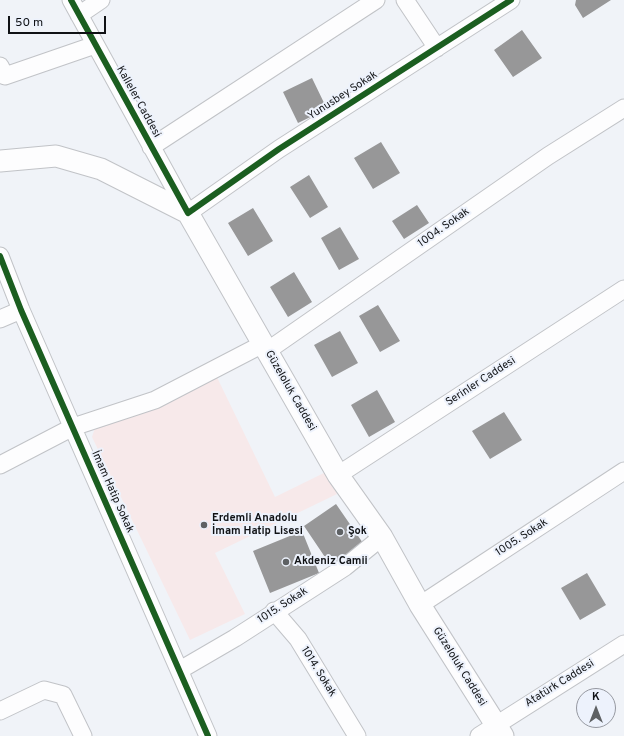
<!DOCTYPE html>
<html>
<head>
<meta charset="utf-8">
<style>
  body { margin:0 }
  #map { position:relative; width:624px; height:736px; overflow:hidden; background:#f0f3f8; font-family:Overpass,sans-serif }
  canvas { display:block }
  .north { position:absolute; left:576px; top:688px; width:40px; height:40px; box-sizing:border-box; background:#edf2fc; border:1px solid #9598a0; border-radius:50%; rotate:0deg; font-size:11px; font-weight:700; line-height:16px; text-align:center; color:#101215 }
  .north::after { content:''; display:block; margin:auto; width:14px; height:18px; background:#5e6164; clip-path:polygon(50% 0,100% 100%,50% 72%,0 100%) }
  .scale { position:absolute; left:8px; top:16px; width:98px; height:18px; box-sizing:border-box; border:2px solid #101215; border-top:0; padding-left:5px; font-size:12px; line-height:14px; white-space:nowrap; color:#101215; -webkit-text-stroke:3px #edf2fc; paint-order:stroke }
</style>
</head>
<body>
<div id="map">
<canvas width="624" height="736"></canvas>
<div class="north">K</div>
<div class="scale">50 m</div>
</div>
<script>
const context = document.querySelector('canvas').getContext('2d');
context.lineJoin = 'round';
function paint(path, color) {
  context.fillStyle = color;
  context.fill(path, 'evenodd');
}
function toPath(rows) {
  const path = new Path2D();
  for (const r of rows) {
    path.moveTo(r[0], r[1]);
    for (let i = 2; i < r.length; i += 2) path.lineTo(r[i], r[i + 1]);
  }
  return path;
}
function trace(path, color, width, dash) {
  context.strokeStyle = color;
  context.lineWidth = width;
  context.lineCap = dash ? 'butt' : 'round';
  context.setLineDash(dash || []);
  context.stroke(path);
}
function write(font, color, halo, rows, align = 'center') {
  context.font = font + ' Overpass,sans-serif';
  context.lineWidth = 4;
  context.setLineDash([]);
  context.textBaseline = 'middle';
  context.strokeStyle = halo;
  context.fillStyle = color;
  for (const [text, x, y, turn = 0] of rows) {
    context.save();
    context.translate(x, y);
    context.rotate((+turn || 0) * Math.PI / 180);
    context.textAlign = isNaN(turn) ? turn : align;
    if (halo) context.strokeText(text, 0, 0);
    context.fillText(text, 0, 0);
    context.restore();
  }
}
const industrial = toPath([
  [213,369,275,497,326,472,337,494,215,553,245,614,190,640,92,437,96,425]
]);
const building = toPath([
  [576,0,611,0,583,18,575,5],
  [522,30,542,58,513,77,494,50],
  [312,78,327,109,298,123,283,92],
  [381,142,400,173,373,189,354,158],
  [309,175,328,207,310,218,290,187],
  [417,205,429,223,404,239,392,221],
  [253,208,273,241,248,256,228,223],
  [340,227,359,259,339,270,321,238],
  [294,272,312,302,288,317,270,287],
  [378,305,400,341,380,352,359,316],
  [340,331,358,363,332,377,314,345],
  [377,390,395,422,369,437,351,405],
  [504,412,522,440,490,459,472,431],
  [336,504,365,546,333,569,304,526],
  [302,531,319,573,270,593,253,551],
  [587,573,606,605,580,620,561,588]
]);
const minor = toPath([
  [71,0,188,213,279,149,511,0],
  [405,0,437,48],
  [79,15,101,0],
  [0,66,5,76,95,45],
  [151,147,376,0],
  [0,256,21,310,208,736],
  [0,319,21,310],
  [267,351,548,156,624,108],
  [0,465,73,427,155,400,263,344],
  [338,475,624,289],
  [420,605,624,471],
  [274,611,298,639,357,736],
  [180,670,235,638,345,567,382,537],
  [0,711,44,690,63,695,83,736],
  [479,736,624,644]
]);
const major = toPath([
  [0,161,56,156,101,169,188,213,338,475,382,537,420,605,503,736]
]);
const cycleway = toPath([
  [71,0,188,213,279,149,511,0],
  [0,256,21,310,208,736]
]);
const markers = [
  [204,525,4,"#5e6164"],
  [340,532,4,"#5e6164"],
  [286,562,4,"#5e6164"]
];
const streetNames = [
  ["Yunusbey Sokak",343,96,-33],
  ["Kalleler Caddesi",138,102,61],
  ["1004. Sokak",444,228,-35],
  ["Serinler Caddesi",481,382,-33],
  ["Güzeloluk Caddesi",290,391,60],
  ["İmam Hatip Sokak",112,492,66],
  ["1005. Sokak",522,538,-33],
  ["1015. Sokak",283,606,-33],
  ["Güzeloluk Caddesi",459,667,58],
  ["1014. Sokak",318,672,58],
  ["Atatürk Caddesi",560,684,-32]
];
const poiNames = [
  ["Erdemli Anadolu",212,519],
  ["İmam Hatip Lisesi",212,532],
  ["Şok",348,532],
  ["Akdeniz Camii",294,562]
];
paint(industrial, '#f7e9ea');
paint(building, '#979798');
trace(minor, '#c1c3c7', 19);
trace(major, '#c1c3c7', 23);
trace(minor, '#fdfdfe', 17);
trace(major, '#fdfdfe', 21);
trace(cycleway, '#1b5e20', 6);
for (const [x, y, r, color] of markers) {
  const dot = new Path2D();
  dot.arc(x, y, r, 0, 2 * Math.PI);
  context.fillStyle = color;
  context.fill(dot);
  trace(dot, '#edf2fc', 1.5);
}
write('11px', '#101215', '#edf2fc', streetNames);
write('bold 11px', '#101215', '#edf2fc', poiNames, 'left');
</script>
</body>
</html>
